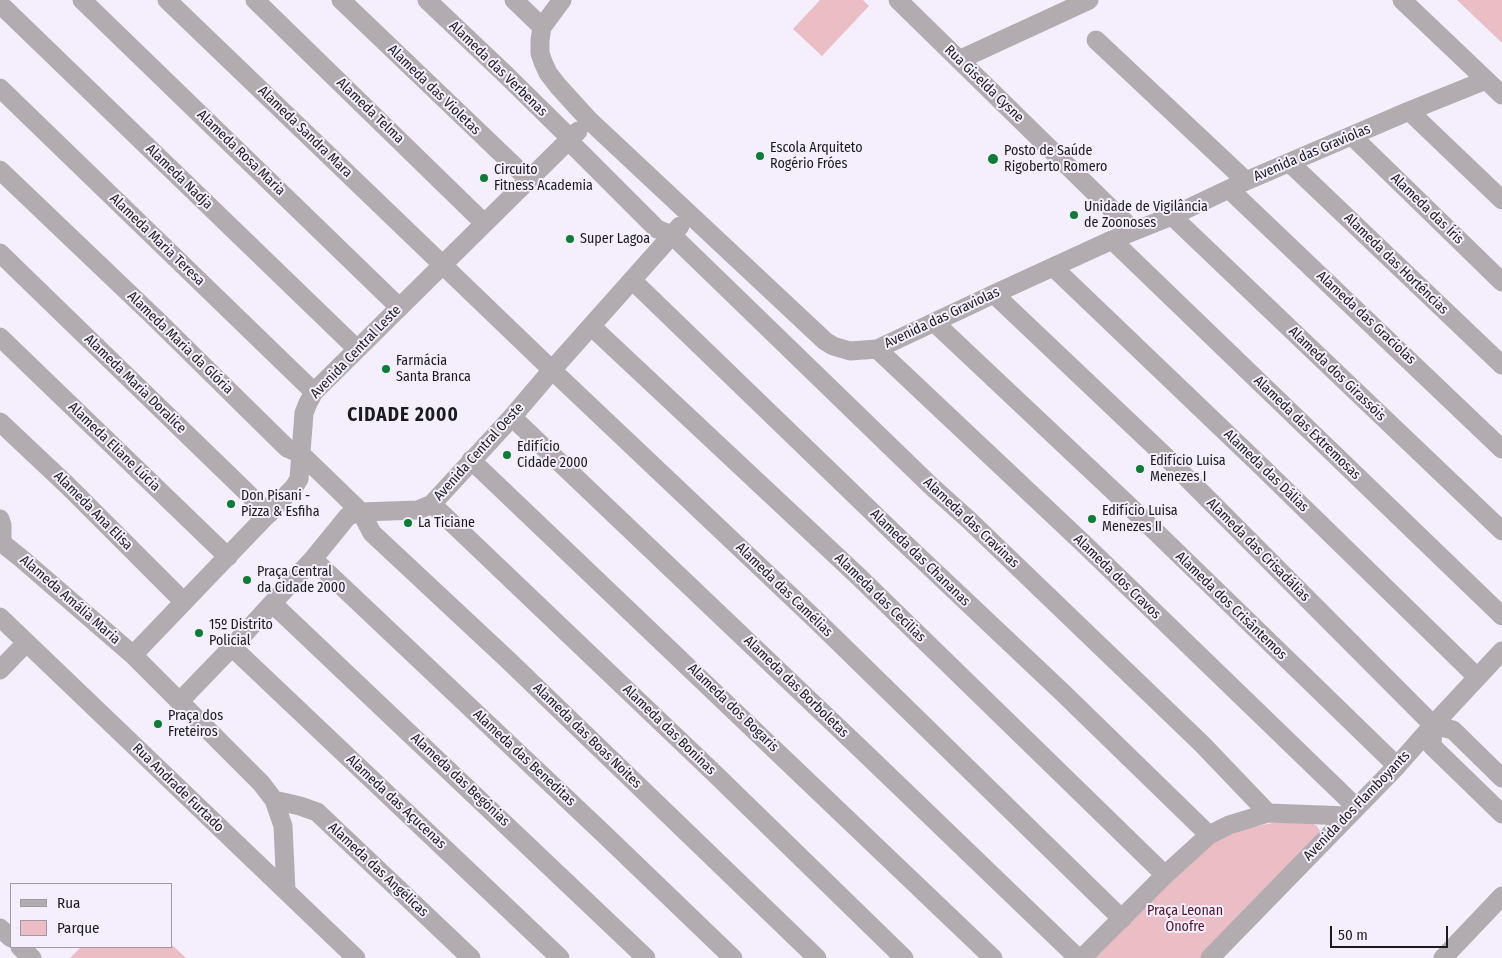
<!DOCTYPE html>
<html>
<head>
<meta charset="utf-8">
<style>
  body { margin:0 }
  #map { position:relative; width:1502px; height:958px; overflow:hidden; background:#f4eefd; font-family:"Fira Sans Condensed",sans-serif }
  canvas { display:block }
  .legend { position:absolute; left:10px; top:883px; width:162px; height:65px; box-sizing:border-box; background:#f4eefd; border:1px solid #9e99a4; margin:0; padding:6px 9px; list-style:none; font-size:15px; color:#1c1a1f }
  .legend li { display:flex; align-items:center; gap:10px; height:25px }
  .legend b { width:25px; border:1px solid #9e99a4 }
  .scale { position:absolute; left:1330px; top:926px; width:118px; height:22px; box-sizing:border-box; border:2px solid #1c1a1f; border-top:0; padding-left:6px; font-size:15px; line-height:18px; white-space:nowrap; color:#1c1a1f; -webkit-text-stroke:4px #f4eefd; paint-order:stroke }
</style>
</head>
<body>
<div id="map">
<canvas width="1502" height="958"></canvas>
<ul class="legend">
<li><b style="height:6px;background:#b2acb0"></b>Rua</li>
<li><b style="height:14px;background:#ebbec6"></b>Parque</li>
</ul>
<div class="scale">50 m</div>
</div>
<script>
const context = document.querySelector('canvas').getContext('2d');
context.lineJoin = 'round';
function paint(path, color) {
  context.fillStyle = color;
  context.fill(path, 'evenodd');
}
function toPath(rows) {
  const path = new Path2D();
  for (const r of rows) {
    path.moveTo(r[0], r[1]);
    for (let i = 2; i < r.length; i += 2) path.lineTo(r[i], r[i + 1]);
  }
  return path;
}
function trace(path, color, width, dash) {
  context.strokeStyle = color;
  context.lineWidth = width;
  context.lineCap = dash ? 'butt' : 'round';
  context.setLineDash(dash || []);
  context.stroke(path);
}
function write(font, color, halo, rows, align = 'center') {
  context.font = font + ' "Fira Sans Condensed",sans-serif';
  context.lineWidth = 4;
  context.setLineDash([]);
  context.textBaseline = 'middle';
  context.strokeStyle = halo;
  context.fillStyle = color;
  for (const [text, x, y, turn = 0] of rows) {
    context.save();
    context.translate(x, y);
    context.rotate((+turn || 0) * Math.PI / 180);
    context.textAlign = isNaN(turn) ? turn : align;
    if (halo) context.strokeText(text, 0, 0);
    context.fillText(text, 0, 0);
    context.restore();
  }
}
const green = toPath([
  [820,0,863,0,869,6,822,56,793,29],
  [1457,0,1502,0,1502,43,1500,41],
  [1277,822,1313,824,1317,826,1320,831,1309,845,1201,958,1093,958,1207,844,1228,832],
  [171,944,186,958,70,958,81,947,171,947]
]);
const minor = toPath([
  [82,0,399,307],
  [167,0,552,370,816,620,1122,919],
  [255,0,484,223],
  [341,0,528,179],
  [427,0,506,75,570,138,575,147,657,229,672,235,930,485,970,521,1202,744,1268,813],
  [514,0,542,27],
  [562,0,542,27,540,40,540,53,543,62,548,73,558,86,589,120,825,341,833,346,850,351,877,349,994,294,1112,240,1172,216,1246,181,1409,111,1486,80],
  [898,0,1134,231],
  [1402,0,1502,95],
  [0,4,357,349],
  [1096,40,1246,181],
  [959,60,1089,0],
  [0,88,314,392],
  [1409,111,1502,200],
  [1352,136,1502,282],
  [1290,163,1502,365],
  [0,170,155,318,287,448,301,454,327,479,361,512,372,533,508,660,817,958],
  [1229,189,1502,449],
  [1172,216,1502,531],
  [1112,240,1502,616],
  [0,253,269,514],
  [1053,267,1262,467,1477,677],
  [632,280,898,537,1062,692,1209,835],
  [994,294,1167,458,1433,725,1453,730,1502,778],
  [935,323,1125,502,1397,766],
  [591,326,859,577,1165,875],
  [0,337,228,557],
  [877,349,1084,544,1356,807],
  [512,417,868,756,1078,958],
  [0,422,68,486,184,602],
  [471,460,993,958],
  [432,504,714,773,904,958],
  [0,519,2,525,2,543],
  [2,543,22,559,133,655,261,783,274,800,283,826,286,891],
  [313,559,605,835,733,958],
  [273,604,646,958],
  [0,617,356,958],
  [232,647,560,958],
  [133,655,294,487,299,479,304,413,308,403,314,392,578,131],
  [0,670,26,643],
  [180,701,232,647,313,559,348,516,361,512,418,510,432,504,512,417,552,370,680,226],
  [1433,725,1432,746,1502,814],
  [274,800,300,806,317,812,471,958],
  [0,928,11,938],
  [20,947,32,958],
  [1082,958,1165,875,1209,835,1229,825,1268,813,1348,816],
  [1210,958,1397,766,1433,725,1502,651],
  [1443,958,1502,896]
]);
const markers = [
  [760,156,5,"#0b7d34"],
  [993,159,6,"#0b7d34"],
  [484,178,5,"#0b7d34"],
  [1074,215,5,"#0b7d34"],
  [570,239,5,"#0b7d34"],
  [386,369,5,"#0b7d34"],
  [507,455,5,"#0b7d34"],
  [1140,469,5,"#0b7d34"],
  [231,504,5,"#0b7d34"],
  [1092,519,5,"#0b7d34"],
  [408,523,5,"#0b7d34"],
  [247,580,5,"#0b7d34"],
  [199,633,5,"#0b7d34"],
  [158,724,5,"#0b7d34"]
];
const streetNames = [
  ["Alameda das Verbenas",498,69,44],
  ["Rua Giselda Cysne",984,84,44],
  ["Alameda das Violetas",434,90,44],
  ["Alameda Telma",370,111,44],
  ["Alameda Sandra Mara",305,132,44],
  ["Alameda Rosa Maria",241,153,44],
  ["Avenida das Graviolas",1312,153,-23],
  ["Alameda Nadja",179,177,44],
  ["Alameda das Íris",1427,209,44],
  ["Alameda Maria Teresa",157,240,44],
  ["Alameda das Hortências",1396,264,44],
  ["Avenida das Graviolas",942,318,-25],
  ["Alameda das Gracíolas",1366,318,43],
  ["Alameda Maria da Glória",180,343,44],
  ["Avenida Central Leste",356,352,-46],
  ["Alameda dos Girassóis",1337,374,44],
  ["Alameda Maria Doralice",135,384,44],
  ["Alameda das Extremosas",1307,428,44],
  ["Alameda Eliane Lúcia",114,447,44],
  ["Avenida Central Oeste",479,452,-48],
  ["Alameda das Dálias",1266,471,44],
  ["Alameda Ana Elisa",93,511,45],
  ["Alameda das Cravinas",971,523,43],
  ["Alameda das Crisadálias",1258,550,45],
  ["Alameda das Chananas",920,558,44],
  ["Alameda dos Cravos",1117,577,44],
  ["Alameda das Camélias",784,590,44],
  ["Alameda das Cecílias",880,598,44],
  ["Alameda Amália Maria",70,600,41],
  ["Alameda dos Crisântemos",1231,606,44],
  ["Alameda das Borboletas",796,687,44],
  ["Alameda dos Bogaris",733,708,44],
  ["Alameda das Boninas",669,730,44],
  ["Alameda das Boas Noites",587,736,44],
  ["Alameda das Beneditas",524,758,43],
  ["Alameda das Begônias",460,780,43],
  ["Rua Andrade Furtado",178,788,44],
  ["Alameda das Açucenas",396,802,43],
  ["Avenida dos Flamboyants",1357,806,-46],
  ["Alameda das Angélicas",378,870,43]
];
const poiNames = [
  ["Escola Arquiteto",770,148],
  ["Rogério Fróes",770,164],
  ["Posto de Saúde",1004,151],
  ["Rigoberto Romero",1004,167],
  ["Circuito",494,170],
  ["Fitness Academia",494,186],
  ["Unidade de Vigilância",1084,207],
  ["de Zoonoses",1084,223],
  ["Super Lagoa",580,239],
  ["Farmácia",396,361],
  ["Santa Branca",396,377],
  ["Edifício",517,447],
  ["Cidade 2000",517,463],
  ["Edifício Luisa",1150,461],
  ["Menezes I",1150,477],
  ["Don Pisani -",241,496],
  ["Pizza & Esfiha",241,512],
  ["Edifício Luisa",1102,511],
  ["Menezes II",1102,527],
  ["La Ticiane",418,523],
  ["Praça Central",257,572],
  ["da Cidade 2000",257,588],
  ["15º Distrito",209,625],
  ["Policial",209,641],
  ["Praça dos",168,716],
  ["Freteiros",168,732]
];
const parkNames = [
  ["Praça Leonan",1185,911],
  ["Onofre",1185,927]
];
const districtNames = [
  ["CIDADE 2000",403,416]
];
paint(green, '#ebbec6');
trace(minor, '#b2acb0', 19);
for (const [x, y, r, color] of markers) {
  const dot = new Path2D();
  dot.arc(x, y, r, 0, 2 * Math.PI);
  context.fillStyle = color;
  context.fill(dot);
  trace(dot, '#f4eefd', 2);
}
write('14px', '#1c1a1f', '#f4eefd', streetNames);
write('14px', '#1c1a1f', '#f4eefd', poiNames, 'left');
write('14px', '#511426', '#f4eefd', parkNames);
context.letterSpacing = '1px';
write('bold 19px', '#1c1a1f', '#f4eefd', districtNames);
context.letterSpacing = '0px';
</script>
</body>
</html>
